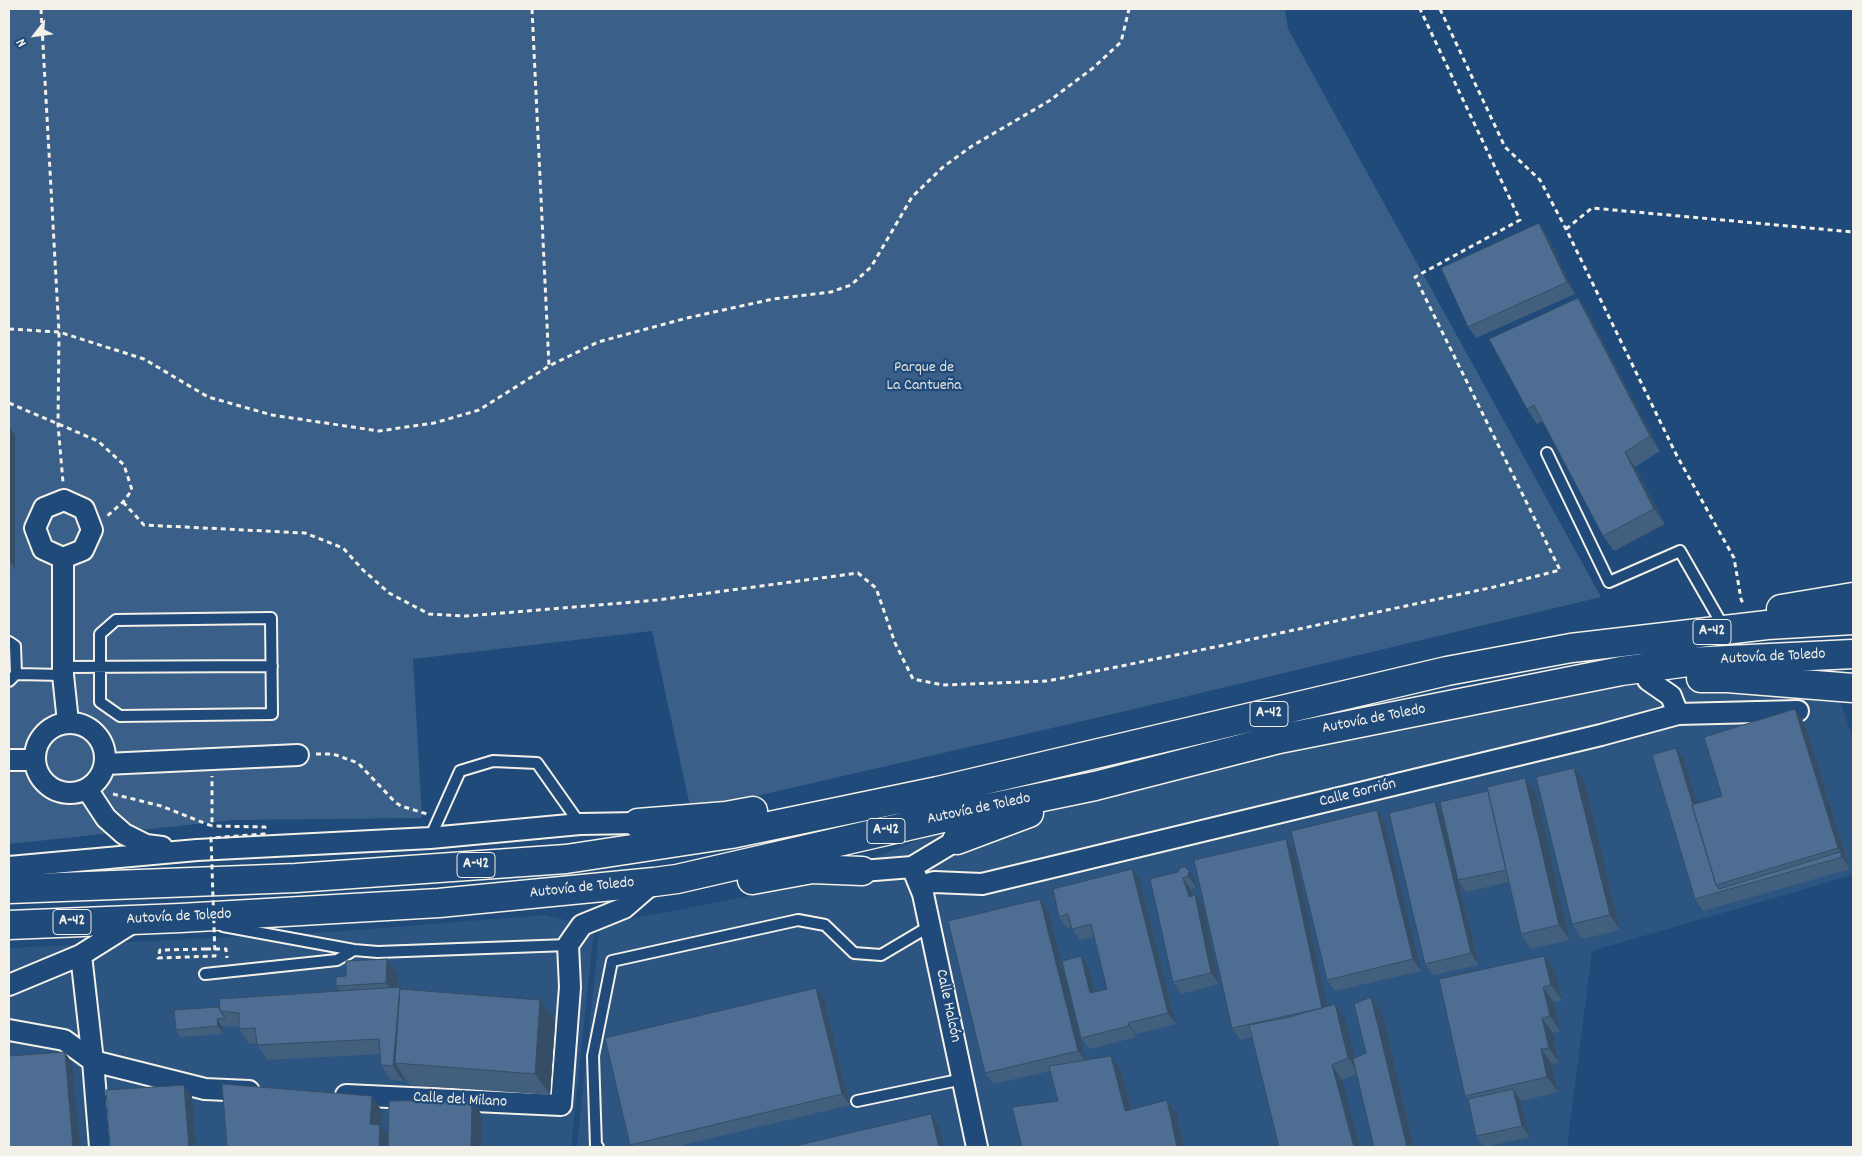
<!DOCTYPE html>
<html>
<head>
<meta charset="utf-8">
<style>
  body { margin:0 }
  #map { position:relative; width:1862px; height:1156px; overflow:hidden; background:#1f4a7a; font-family:Dekko,sans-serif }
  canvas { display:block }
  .frame { position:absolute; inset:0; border:10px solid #f4f1e8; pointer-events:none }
  .north { position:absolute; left:10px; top:10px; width:50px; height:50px; -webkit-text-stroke:4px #1f4a7a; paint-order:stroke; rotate:240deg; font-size:14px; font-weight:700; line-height:20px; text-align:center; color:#f4f1e8 }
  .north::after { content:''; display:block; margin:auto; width:18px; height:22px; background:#f4f1e8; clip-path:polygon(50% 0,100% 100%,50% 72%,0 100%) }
</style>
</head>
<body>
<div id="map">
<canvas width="1862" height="1156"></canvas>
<div class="frame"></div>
<div class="north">N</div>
</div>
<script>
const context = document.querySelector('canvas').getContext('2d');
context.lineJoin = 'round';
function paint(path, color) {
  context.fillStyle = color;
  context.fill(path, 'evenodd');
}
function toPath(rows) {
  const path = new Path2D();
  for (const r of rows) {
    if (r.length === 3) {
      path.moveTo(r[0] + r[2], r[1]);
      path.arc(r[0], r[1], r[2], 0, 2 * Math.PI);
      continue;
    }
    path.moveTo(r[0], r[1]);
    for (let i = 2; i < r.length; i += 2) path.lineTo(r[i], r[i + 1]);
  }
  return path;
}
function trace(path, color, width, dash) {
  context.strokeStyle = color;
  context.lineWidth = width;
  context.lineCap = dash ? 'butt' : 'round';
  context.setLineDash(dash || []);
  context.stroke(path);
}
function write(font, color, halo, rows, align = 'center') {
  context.font = font + ' Dekko,sans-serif';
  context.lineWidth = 4.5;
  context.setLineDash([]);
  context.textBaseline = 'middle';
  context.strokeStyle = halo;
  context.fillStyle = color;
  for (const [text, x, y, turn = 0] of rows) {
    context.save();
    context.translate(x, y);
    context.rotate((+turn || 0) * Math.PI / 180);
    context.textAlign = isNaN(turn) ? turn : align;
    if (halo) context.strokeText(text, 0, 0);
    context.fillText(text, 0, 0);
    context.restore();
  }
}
const built = toPath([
  [1598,683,1838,696,1853,738,1853,875,1592,951,1567,1147,577,1147,600,925,801,886,942,831,1385,729],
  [545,915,594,927,571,1147,9,1147,9,948,332,932]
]);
const green = toPath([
  [9,9,1285,9,1288,29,1601,597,1126,711,691,811,652,631,413,659,422,818,235,820,9,844]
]);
const path = toPath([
  [41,9,59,332,58,425,63,482],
  [532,9,549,366],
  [1440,9,1505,147,1540,180,1566,229,1677,456,1734,558,1741,599,1744,606],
  [1566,229,1592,208,1853,232],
  [9,329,59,332,144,359,208,397,272,415,379,431,434,423,479,410,549,366,598,342,687,318,773,299,831,292,851,285,871,267,912,197,943,167,972,146,1049,101,1093,68,1121,42,1129,9],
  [9,403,98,441,124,465,132,490,123,502,106,517],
  [123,502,144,525,305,533,343,548,363,570,389,593,429,614,466,616,657,600,858,573,876,588,895,643,913,679,943,685,1047,681,1220,646,1494,587,1560,570,1415,277,1520,220,1420,9],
  [316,754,333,754,358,763,395,802,401,806,427,814],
  [113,794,161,806,212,826,212,776],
  [206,949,226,949,227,958]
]);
const service = toPath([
  [1547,453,1609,582,1680,551,1719,619],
  [271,618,272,714,120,716,100,702,100,634,116,620,271,618],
  [9,642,15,646,16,674],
  [63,667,272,666],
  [9,681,16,674,63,675],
  [430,838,460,771,493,761,537,763,580,824],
  [223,926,354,950,378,952,568,945],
  [205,974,337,960,354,950],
  [857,1101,963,1079],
  [598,1147,596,1146,593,1056,612,961,798,920,825,925,854,953,881,955,930,926]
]);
const minor = toPath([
  [64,500,84,509,92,530,83,550,63,558,43,549,35,528,44,508,64,500],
  [63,558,63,675,68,722],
  [1648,680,1671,696,1678,714],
  [70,758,35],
  [9,760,33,760],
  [105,764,298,755],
  [87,789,106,818,124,834,146,845,162,847],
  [9,867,197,850,430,838,580,824,638,823],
  [912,867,923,894,977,1147],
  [862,871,912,867,957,840],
  [920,886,934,882,982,884,1601,735,1678,714,1798,711],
  [81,955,93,1061,100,1147],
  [9,985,81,955,135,921],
  [9,1030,64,1040,93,1061,205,1089,249,1091],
  [346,1095,561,1105,570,987,568,945,582,925,624,908,654,882]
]);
const motorway = toPath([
  [1781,609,1853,597],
  [1701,678,1727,678,1853,688],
  [638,823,726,816,753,811],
  [957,840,1029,813],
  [752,880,812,869,862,871],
  [9,889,296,878,566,859,731,834,938,791,1447,671,1571,648,1767,625,1853,620],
  [9,925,180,918,439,903,654,882,677,879,960,814,1095,786,1279,739,1621,671,1688,662,1853,654]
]);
const pathBridge = toPath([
  [206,949,160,950,158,958,215,956,211,838,264,834,265,827,212,826]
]);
const wall = toPath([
  [1547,235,1575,294,1476,338,1468,327],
  [1578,298,1588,313,1660,451,1635,467,1665,524,1614,551,1603,536,1542,421,1537,424,1527,409],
  [9,427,15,435,15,569,9,566],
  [1805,724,1850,869,1703,911,1695,899,1684,760,1697,804,1722,796],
  [1525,778,1536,793,1570,940,1531,949,1521,934,1509,882,1466,892,1459,881,1479,965,1433,975,1425,964,1435,802,1442,813,1452,852],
  [1585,783,1620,930,1582,939,1572,924],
  [1377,810,1385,821,1421,971,1335,991,1327,980],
  [1286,839,1294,851,1327,1007,1335,1004,1345,1019,1355,1058,1366,1053,1371,997,1382,1012,1414,1147,1374,1147,1356,1074,1342,1080,1252,1037,1240,1040,1232,1028],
  [1180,868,1197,882,1196,887,1191,890,1193,895,1195,895,1203,906,1219,984,1181,994,1173,982,1178,872],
  [1140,880,1176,1024,1136,1034,1137,1037,1089,1049,1081,1038,1089,968,1095,992,1107,989,1094,937,1080,940,1072,929,1072,927,1067,928,1059,917],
  [1040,899,1048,910,1085,1060,1111,1056,1122,1071,1131,1109,1177,1115,1184,1147,1022,1147,1058,1101,1050,1071,993,1084,985,1073],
  [387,959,398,974,397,987,400,987,402,990,555,1021,550,1095,410,1085,404,1077,403,1081,391,1080,381,1065,380,1054,268,1060,257,1045,257,1043,249,1044,239,1029,239,1027,222,1026,223,1034,181,1037,176,1030,219,1007,340,991,336,986,346,976],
  [1555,971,1562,1000,1554,1002,1560,1031,1553,1033,1559,1063,1552,1064,1558,1092,1521,1101,1530,1137,1484,1147,1476,1136,1468,1099,1465,1096],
  [824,999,850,1105,675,1147,632,1147,630,1145]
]);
const shadedWall = toPath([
  [1539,223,1547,235,1575,294,1567,282],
  [1578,298,1588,313,1660,451,1650,436],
  [9,427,15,435,15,569,9,560],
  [1625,452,1635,467,1665,524,1654,509],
  [1795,709,1805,724,1848,863,1838,848],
  [1676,748,1684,760,1722,883,1717,885],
  [1574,768,1585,783,1620,930,1610,915],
  [1525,778,1536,793,1570,940,1559,925],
  [1435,802,1442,813,1479,965,1471,953],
  [1377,810,1385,821,1421,971,1413,959],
  [1286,839,1294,851,1330,1020,1322,1008],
  [1840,852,1848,863,1850,869,1842,857],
  [1132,869,1140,880,1176,1024,1168,1013],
  [1189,871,1197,882,1196,887,1188,876],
  [1183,878,1191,890,1197,908,1189,897],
  [1195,895,1203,906,1219,984,1211,973],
  [1040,899,1048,910,1086,1062,1078,1051],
  [1081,956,1089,968,1098,1004,1090,993],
  [1544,956,1555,971,1562,1000,1551,985],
  [387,959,398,974,397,998,386,983],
  [400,987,410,1002,395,1063,404,1077,403,1081,393,1066],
  [1543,987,1554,1002,1560,1031,1550,1016],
  [816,988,824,999,850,1105,842,1094],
  [1371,997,1382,1012,1414,1147,1407,1147],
  [540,1000,555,1021,550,1095,535,1074],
  [1335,1004,1345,1019,1359,1073,1348,1058],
  [1542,1018,1553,1033,1559,1063,1549,1048],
  [217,1019,222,1026,223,1034,218,1026],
  [1128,1023,1136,1034,1137,1037,1129,1026],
  [1541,1049,1552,1064,1558,1092,1547,1077],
  [65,1052,72,1063,80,1147,73,1147],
  [1111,1056,1122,1071,1135,1126,1125,1111],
  [1332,1065,1342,1080,1360,1147,1354,1147],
  [184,1085,192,1096,196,1147,189,1147],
  [1513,1089,1521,1101,1530,1137,1522,1126],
  [372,1096,382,1111,381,1126,391,1140,390,1147,379,1147,370,1124],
  [472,1100,482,1115,482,1147,471,1147],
  [1167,1100,1177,1115,1184,1147,1177,1147],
  [931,1114,939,1126,944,1147,939,1147]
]);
const building = toPath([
  [1539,223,1567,282,1468,327,1441,268,1539,223],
  [1578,298,1650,436,1625,452,1654,509,1603,536,1534,405,1527,409,1489,339,1578,298],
  [1795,709,1838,848,1716,885,1692,805,1722,796,1704,737,1795,709],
  [1676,748,1693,805,1692,805,1716,885,1719,889,1840,852,1842,857,1695,899,1652,755,1676,748],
  [1574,768,1610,915,1572,924,1536,777,1574,768],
  [1525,778,1559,925,1521,934,1487,787,1525,778],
  [1488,791,1506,870,1458,880,1440,802,1488,791],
  [1435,802,1471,953,1425,964,1389,813,1435,802],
  [1377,810,1413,959,1327,980,1291,831,1377,810],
  [1286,839,1322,1008,1232,1028,1194,860,1286,839],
  [1185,867,1189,871,1188,876,1183,878,1189,897,1195,895,1211,973,1173,982,1150,879,1178,872,1180,868,1185,867],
  [1132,869,1168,1013,1128,1023,1129,1026,1081,1038,1062,961,1081,956,1090,993,1107,989,1091,924,1072,929,1068,914,1059,917,1053,889,1132,869],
  [1040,899,1078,1051,985,1073,948,921,1040,899],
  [1544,956,1551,985,1543,987,1550,1016,1542,1018,1549,1048,1541,1049,1547,1077,1465,1096,1439,979,1544,956],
  [387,959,386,983,336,986,336,977,346,976,346,961,387,959],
  [400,987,393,1066,381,1065,379,1039,257,1045,255,1028,239,1029,239,1013,220,1011,219,999,400,987],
  [816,988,842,1094,630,1145,605,1038,816,988],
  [400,989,540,1000,535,1074,395,1063,400,989],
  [1371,997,1407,1147,1374,1147,1353,1059,1366,1053,1354,1004,1371,997],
  [1335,1004,1348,1058,1332,1065,1354,1147,1279,1147,1249,1025,1290,1017,1335,1004],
  [219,1007,220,1011,225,1018,217,1019,218,1026,176,1030,174,1010,219,1007],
  [65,1052,73,1147,9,1147,9,1056,65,1052],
  [1111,1056,1125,1111,1167,1100,1177,1147,1022,1147,1012,1107,1058,1101,1049,1066,1111,1056],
  [222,1084,372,1096,370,1124,380,1125,379,1147,227,1147,222,1084],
  [184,1085,189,1147,110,1147,106,1090,184,1085],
  [1513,1089,1522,1126,1476,1136,1468,1099,1513,1089],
  [472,1100,471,1147,388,1147,389,1101,472,1100],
  [931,1114,939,1147,790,1147,931,1114]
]);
const shields = [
  [1712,632,38],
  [1269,714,38],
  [886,831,38],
  [476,865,38],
  [72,922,38]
];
const shieldNames = [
  ["A-42",1712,632],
  ["A-42",1269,714],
  ["A-42",886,831],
  ["A-42",476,865],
  ["A-42",72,922]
];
const parkNames = [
  ["Parque de",924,369],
  ["La Cantueña",924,387]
];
const streetNames = [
  ["Autovía de Toledo",1773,658,-3],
  ["Autovía de Toledo",1374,720,-11],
  ["Calle Gorrión",1358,794,-14],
  ["Autovía de Toledo",979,810,-12],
  ["Autovía de Toledo",582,889,-6],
  ["Autovía de Toledo",179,918,-3],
  ["Calle Halcón",947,1006,78],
  ["Calle del Milano",460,1101,3]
];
paint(built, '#2d5581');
paint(green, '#3a5f88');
trace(service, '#f4f1e8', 14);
trace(minor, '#f4f1e8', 24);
trace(motorway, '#f4f1e8', 31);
trace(path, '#f4f1e8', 3, [5, 4]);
trace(service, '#1f4a7a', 10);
trace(minor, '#1f4a7a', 20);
trace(motorway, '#1f4a7a', 28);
trace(pathBridge, '#f4f1e8', 3, [5, 4]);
paint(wall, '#425f7e');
paint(shadedWall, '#364d66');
paint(building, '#4d6e92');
trace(building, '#364d66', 1);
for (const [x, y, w] of shields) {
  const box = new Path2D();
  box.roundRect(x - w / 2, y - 12.5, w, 25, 4);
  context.fillStyle = '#1f4a7a';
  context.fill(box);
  trace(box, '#f4f1e8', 1);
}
write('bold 15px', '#f4f1e8', null, shieldNames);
write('16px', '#e1e2de', '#1f4a7a', parkNames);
write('16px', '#f4f1e8', '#1f4a7a', streetNames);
</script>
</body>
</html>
